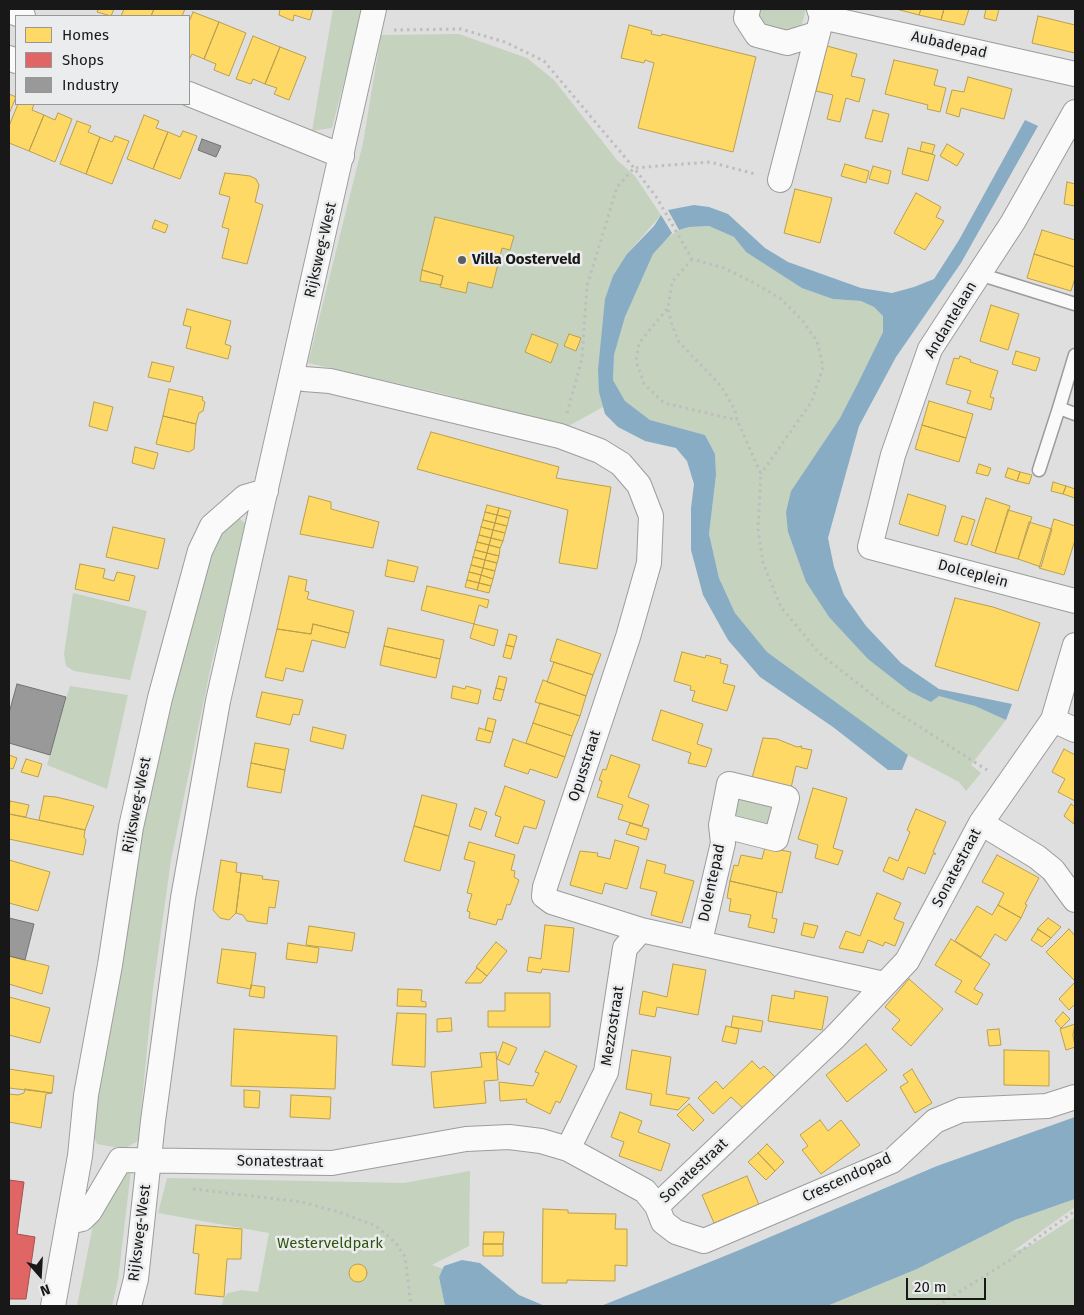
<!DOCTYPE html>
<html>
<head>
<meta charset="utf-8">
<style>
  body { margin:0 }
  #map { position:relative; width:1084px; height:1315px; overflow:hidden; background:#dfdfdf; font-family:"Fira Sans",sans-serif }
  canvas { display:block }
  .frame { position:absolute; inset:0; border:10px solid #181818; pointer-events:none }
  .legend { position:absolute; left:15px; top:15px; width:175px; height:90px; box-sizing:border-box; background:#ebeced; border:1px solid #979798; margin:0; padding:6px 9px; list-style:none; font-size:15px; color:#181818 }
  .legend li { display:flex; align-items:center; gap:10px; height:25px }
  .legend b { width:25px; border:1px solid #979798 }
  .north { position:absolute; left:15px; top:1250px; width:50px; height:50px; -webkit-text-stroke:4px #ebeced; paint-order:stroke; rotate:161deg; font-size:14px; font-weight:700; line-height:20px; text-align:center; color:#181818 }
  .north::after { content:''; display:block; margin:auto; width:18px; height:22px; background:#181818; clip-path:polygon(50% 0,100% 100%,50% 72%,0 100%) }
  .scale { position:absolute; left:906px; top:1278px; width:80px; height:22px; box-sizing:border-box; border:2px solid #181818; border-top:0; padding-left:6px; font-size:15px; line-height:18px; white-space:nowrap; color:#181818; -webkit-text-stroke:4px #ebeced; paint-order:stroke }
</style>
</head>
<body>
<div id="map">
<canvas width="1084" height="1315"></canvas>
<div class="frame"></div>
<ul class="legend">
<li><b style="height:14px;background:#ffd966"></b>Homes</li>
<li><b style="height:14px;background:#e06666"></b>Shops</li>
<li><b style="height:14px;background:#999"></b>Industry</li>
</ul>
<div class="north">N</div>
<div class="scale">20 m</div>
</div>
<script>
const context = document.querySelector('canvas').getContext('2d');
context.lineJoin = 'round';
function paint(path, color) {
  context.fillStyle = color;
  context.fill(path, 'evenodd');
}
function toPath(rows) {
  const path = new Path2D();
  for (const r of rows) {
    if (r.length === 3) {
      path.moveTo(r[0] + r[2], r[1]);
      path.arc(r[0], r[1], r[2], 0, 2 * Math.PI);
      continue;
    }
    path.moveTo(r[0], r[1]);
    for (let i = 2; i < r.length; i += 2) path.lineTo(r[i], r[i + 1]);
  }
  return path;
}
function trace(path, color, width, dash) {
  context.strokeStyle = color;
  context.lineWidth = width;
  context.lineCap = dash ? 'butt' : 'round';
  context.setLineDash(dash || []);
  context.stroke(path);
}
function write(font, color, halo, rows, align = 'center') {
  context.font = font + ' "Fira Sans",sans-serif';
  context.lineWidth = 5;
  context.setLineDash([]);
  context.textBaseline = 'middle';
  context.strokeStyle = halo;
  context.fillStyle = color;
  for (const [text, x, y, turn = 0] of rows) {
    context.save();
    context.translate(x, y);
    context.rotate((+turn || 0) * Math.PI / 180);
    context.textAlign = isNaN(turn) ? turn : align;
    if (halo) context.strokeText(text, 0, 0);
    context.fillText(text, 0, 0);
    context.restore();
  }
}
const green = toPath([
  [333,9,363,9,332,128,312,131],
  [759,9,806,9,802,24,789,33,767,28,761,22],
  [459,34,527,58,554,80,617,160,635,176,661,215,627,254,598,370,603,407,565,428,444,394,308,363,363,143,381,35],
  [709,226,734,237,746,252,833,299,861,301,874,307,883,316,883,332,858,383,840,418,791,491,788,532,806,582,829,617,931,702,939,696,975,706,1006,720,971,765,981,773,966,791,959,782,908,755,882,737,767,652,735,613,719,578,709,534,716,475,715,454,705,435,650,420,625,401,613,380,614,355,625,317,653,254,664,240,679,230,689,227],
  [239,518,247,525,212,661,171,860,153,989,138,1141,124,1149,97,1144,93,1135,111,1001,139,845,170,700,201,586,212,556,223,532,233,519],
  [73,593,147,611,130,680,74,671,66,666,64,654],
  [70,686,128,695,107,789,47,765],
  [735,797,773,806,767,831,729,823],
  [131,1171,118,1280,112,1306,77,1306,94,1220,113,1182],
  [470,1171,469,1246,432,1265,443,1269,439,1277,445,1306,222,1306,223,1300,228,1293,242,1290,258,1292,269,1233,158,1213,167,1178,404,1183],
  [1075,1199,1075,1207,1012,1252,1030,1246,1075,1217,1075,1306,827,1306,917,1269,1015,1220]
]);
const water = toPath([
  [1025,120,1038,126,961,263,896,357,859,426,828,538,834,567,844,595,866,626,901,663,939,689,1012,704,1006,720,975,706,939,696,931,702,909,691,868,659,829,617,806,582,788,532,786,512,791,491,840,418,858,383,883,332,883,316,874,307,861,301,833,299,802,288,746,252,734,237,709,226,689,227,679,230,668,210,694,205,709,207,728,214,765,248,788,262,861,288,892,293,914,287,934,279,959,240],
  [661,215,672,233,653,254,625,317,614,355,613,380,625,401,650,420,705,435,715,454,716,475,709,534,719,578,735,613,767,652,908,755,902,770,888,770,833,727,760,677,728,640,703,595,691,550,691,508,694,484,687,461,676,448,645,441,618,427,605,414,599,392,598,370,605,299,613,276,627,254,654,226],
  [1075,1117,1075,1199,1015,1220,917,1269,827,1306,601,1306,737,1251,937,1166],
  [462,1260,480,1263,519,1295,545,1306,445,1306,439,1277,444,1266]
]);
const homes = toPath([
  [98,9,114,9,111,16,97,12,98,9],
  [124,9,154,9,151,16,121,16,124,9],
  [154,9,185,9,182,16,151,16,154,9],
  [280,9,313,9,310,20,294,15,293,21,279,15,280,9],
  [896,9,921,9,919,15,896,9],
  [921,9,944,9,941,20,919,15,921,9],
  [944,9,969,9,964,25,941,20,944,9],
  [986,9,999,9,996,21,984,18,986,9],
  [193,12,219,22,204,59,192,54,189,60,189,22,193,12],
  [1038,16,1075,25,1075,53,1032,43,1038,16],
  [219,22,246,33,229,76,214,70,216,64,204,59,219,22],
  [629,25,652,31,651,34,661,36,662,34,756,57,733,152,638,128,654,63,645,60,644,63,621,58,629,25],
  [253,36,280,47,265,84,253,79,251,84,236,79,253,36],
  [827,46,857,54,851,76,865,79,859,102,846,98,840,122,827,119,833,95,816,91,827,46],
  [280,47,306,57,289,100,274,94,277,88,265,84,280,47],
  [894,60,938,70,934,85,946,88,940,112,927,109,928,105,885,94,894,60],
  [968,77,1012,89,1004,119,961,108,959,117,946,113,952,90,964,92,968,77],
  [9,94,16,97,9,114,9,94],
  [18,104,34,104,32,110,44,115,29,151,9,143,9,126,18,104],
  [873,110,889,114,882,142,865,138,873,110],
  [58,113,72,119,55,162,29,151,44,115,55,120,58,113],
  [144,115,159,121,156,128,168,132,153,169,127,159,144,115],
  [77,121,91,126,88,132,100,137,86,174,60,164,77,121],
  [183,131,197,136,180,179,153,169,168,132,180,137,183,131],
  [115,136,129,141,112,184,86,174,100,137,112,142,115,136],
  [922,142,935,145,932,154,920,151,922,142],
  [947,144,964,154,957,166,940,156,947,144],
  [908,148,935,155,928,181,902,174,908,148],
  [845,164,869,171,866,183,841,176,845,164],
  [873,166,891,171,888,184,869,179,873,166],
  [225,173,250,176,256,179,259,185,255,202,263,205,247,264,222,258,229,229,222,227,230,197,219,194,225,173],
  [1067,182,1075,184,1075,206,1064,204,1067,182],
  [795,189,832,198,820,243,784,233,795,189],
  [916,193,941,207,936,217,944,221,925,250,894,233,916,193],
  [435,217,514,236,510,250,502,248,492,288,468,282,466,293,440,287,443,276,422,270,435,217],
  [155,220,168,225,165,233,152,228,155,220],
  [1042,230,1075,240,1075,267,1034,254,1042,230],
  [1034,254,1075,267,1075,278,1071,291,1027,278,1034,254],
  [422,270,443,276,441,285,420,281,422,270],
  [991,305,1019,314,1008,350,980,341,991,305],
  [187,309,231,321,225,344,231,346,228,359,186,348,191,327,183,325,187,309],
  [532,334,558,344,551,363,525,352,532,334],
  [569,334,581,338,576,351,564,346,569,334],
  [1016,351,1040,358,1036,371,1012,364,1016,351],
  [960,356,971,360,970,362,998,371,990,397,994,398,991,410,967,403,971,391,946,384,954,358,959,359,960,356],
  [152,362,174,367,170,382,148,377,152,362],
  [169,389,203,397,202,400,205,402,203,411,199,413,196,424,163,416,169,389],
  [929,401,973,414,966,438,922,425,929,401],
  [94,402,113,407,107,431,89,426,94,402],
  [163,416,196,424,194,449,189,452,156,444,163,416],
  [922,425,966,438,959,462,915,449,922,425],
  [431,432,559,467,556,478,611,487,597,569,559,563,568,510,417,469,431,432],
  [135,447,158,453,154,469,132,463,135,447],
  [979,464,991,468,988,476,976,473,979,464],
  [1008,468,1020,472,1017,481,1005,477,1008,468],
  [1020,472,1032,475,1029,484,1017,481,1020,472],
  [1053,482,1066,486,1063,494,1051,491,1053,482],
  [1066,486,1075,489,1075,498,1063,494,1066,486],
  [908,494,946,506,938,536,899,524,908,494],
  [309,496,331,502,331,509,379,522,373,548,300,534,309,496],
  [986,498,1010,506,995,553,971,545,986,498],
  [487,505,499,508,497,515,485,512,487,505],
  [499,508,511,511,509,518,497,515,499,508],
  [1008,510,1032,517,1018,559,995,553,1008,510],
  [485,512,497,515,495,523,483,520,485,512],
  [497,515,509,518,507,526,495,523,497,515],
  [962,516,975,520,967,545,954,541,962,516],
  [1054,519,1075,526,1075,540,1064,575,1039,568,1054,519],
  [483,520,495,523,493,530,481,527,483,520],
  [1029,522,1052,529,1041,567,1018,559,1029,522],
  [495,523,507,526,505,533,493,530,495,523],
  [113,527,165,539,158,569,106,557,113,527],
  [481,527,493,530,491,538,479,535,481,527],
  [493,530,505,533,503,541,491,538,493,530],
  [479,535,491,538,489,545,477,542,479,535],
  [491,538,503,541,500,548,489,545,491,538],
  [477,542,489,545,487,553,475,550,477,542],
  [489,545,500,548,499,556,487,553,489,545],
  [475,550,487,553,485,560,473,557,475,550],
  [487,553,499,556,497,563,485,560,487,553],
  [473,557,485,560,483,568,471,565,473,557],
  [388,560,418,567,414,582,385,576,388,560],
  [485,560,497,563,495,571,483,568,485,560],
  [80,564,105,569,103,578,114,581,117,572,135,576,129,601,75,589,80,564],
  [471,565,483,568,481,575,469,572,471,565],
  [483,568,495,571,493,579,481,575,483,568],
  [469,572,481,575,479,583,467,580,469,572],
  [481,575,493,579,491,586,479,583,481,575],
  [289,576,307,580,305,591,309,592,307,599,354,611,349,633,313,624,311,634,277,629,289,576],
  [467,580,479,583,477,590,465,587,467,580],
  [479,583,491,586,489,593,477,590,479,583],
  [427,586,489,600,487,608,479,605,474,624,421,610,427,586],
  [955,598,993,607,1040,623,1018,691,935,666,955,598],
  [313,624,349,633,345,648,312,640,303,672,286,668,283,681,265,677,277,629,311,634,313,624],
  [474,624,498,630,494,646,470,638,474,624],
  [388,628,444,640,440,659,384,646,388,628],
  [509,634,517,636,514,647,506,645,509,634],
  [557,639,601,654,593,675,550,661,557,639],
  [506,645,514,647,511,659,503,657,506,645],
  [384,646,440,659,436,678,380,665,384,646],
  [682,652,705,658,706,655,721,659,720,663,728,665,723,683,735,686,727,711,692,701,695,691,690,690,691,686,674,681,682,652],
  [554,662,593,675,586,696,547,682,554,662],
  [499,676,507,678,504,690,496,688,499,676],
  [543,680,586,696,580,716,535,702,543,680],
  [453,686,465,689,466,686,481,690,478,704,451,698,453,686],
  [496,688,504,690,501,701,493,699,496,688],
  [262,692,303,700,299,715,293,714,290,725,256,717,262,692],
  [540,703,580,716,572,736,533,723,540,703],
  [661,710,703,724,697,744,712,749,706,767,688,763,691,753,652,740,661,710],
  [488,718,496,720,493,732,485,730,488,718],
  [533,723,572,736,565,757,526,743,533,723],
  [313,727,346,735,343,749,310,741,313,727],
  [479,728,493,732,490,743,476,740,479,728],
  [763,738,777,739,797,747,802,746,801,748,812,750,807,769,796,766,791,788,752,778,763,738],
  [513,739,565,757,557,778,530,769,528,774,504,766,513,739],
  [255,743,289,749,285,770,251,763,255,743],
  [1064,749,1075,755,1075,801,1058,792,1065,779,1052,772,1064,749],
  [9,755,17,758,13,769,9,768,9,755],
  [611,755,640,765,628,797,649,805,642,826,618,819,623,805,597,797,602,781,599,780,603,769,606,770,611,755],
  [26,759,42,764,38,777,21,772,26,759],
  [251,763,285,770,281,793,247,787,251,763],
  [505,786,545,801,536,829,524,826,518,844,495,836,501,817,495,815,505,786],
  [813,788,847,798,833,848,843,851,838,865,815,858,818,845,798,839,813,788],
  [422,795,457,804,449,836,414,826,422,795],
  [44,796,56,797,94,806,85,830,39,820,44,796],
  [10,801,29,805,26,817,9,814,10,801],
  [1071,804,1075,807,1074,824,1064,816,1071,804],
  [475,808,487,812,481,830,469,826,475,808],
  [916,809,946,822,933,852,936,854,933,854,925,874,908,867,903,880,883,871,889,857,898,861,910,832,907,830,916,809],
  [9,814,85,830,84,837,86,840,83,855,9,839,9,814],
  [630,823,649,829,646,840,626,834,630,823],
  [414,826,449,836,440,871,404,861,414,826],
  [615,840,639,847,627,889,605,883,602,894,570,885,580,851,598,853,597,856,610,859,615,840],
  [469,842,515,855,511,870,515,871,514,877,519,880,510,905,507,904,502,920,498,919,496,925,469,918,470,912,467,911,472,894,467,893,475,862,464,859,469,842],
  [765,847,791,852,782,893,730,881,734,865,738,866,741,855,762,859,765,847],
  [997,855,1039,878,1025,904,1027,905,1021,918,998,905,1004,893,982,882,997,855],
  [9,860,50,872,38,911,9,903,9,860],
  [221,860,237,863,236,872,241,873,236,913,229,920,220,918,213,910,221,860],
  [647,860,666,865,664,873,694,881,682,923,651,915,657,892,640,888,647,860],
  [241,873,263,876,262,879,279,881,275,908,269,907,267,924,247,921,243,915,236,913,241,873],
  [730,881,777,892,772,918,777,919,774,933,748,927,751,915,729,911,731,899,727,898,730,881],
  [877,893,901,903,894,919,904,923,895,946,885,942,883,946,868,940,863,953,839,948,846,931,860,936,877,893],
  [998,905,1021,918,1006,941,995,934,981,957,955,941,977,906,992,915,998,905],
  [1048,918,1061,927,1051,938,1037,929,1048,918],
  [804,923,818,926,814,938,801,935,804,923],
  [545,925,574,928,569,972,542,969,541,973,527,971,529,957,541,959,545,925],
  [309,926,355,933,352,951,306,945,309,926],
  [1038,929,1051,938,1042,947,1031,940,1038,929],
  [1069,929,1075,936,1075,981,1046,952,1069,929],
  [951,939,990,964,974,989,983,994,977,1005,955,992,962,981,935,965,951,939],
  [496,942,507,951,487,976,476,967,496,942],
  [288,943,319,948,317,963,286,959,288,943],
  [222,949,256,953,251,989,217,983,222,949],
  [9,956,49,966,42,994,9,984,9,956],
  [673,964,706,970,698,1015,657,1007,655,1017,639,1014,643,991,667,997,673,964],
  [477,968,487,976,481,983,465,983,477,968],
  [909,979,943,1009,911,1046,892,1029,900,1020,885,1007,909,979],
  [1075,982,1075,1004,1069,1010,1059,999,1075,982],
  [251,985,265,987,264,998,249,996,251,985],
  [398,989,422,990,421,1001,426,1002,426,1007,397,1006,398,989],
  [795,991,828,997,822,1030,768,1021,772,995,794,999,795,991],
  [505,993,550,993,550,1027,488,1027,488,1011,505,1011,505,993],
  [9,997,50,1008,40,1043,9,1035,9,997],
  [1063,1012,1070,1019,1061,1028,1055,1021,1063,1012],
  [397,1013,426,1014,425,1067,392,1065,397,1013],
  [733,1016,763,1021,761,1032,731,1027,733,1016],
  [451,1018,452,1031,437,1032,437,1019,451,1018],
  [1075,1024,1073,1035,1075,1047,1066,1050,1060,1029,1075,1024],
  [726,1026,739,1029,736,1044,722,1041,726,1026],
  [234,1029,337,1036,335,1089,231,1086,234,1029],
  [999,1029,1001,1045,989,1046,987,1030,999,1029],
  [503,1042,517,1048,509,1065,497,1059,503,1042],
  [866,1044,887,1070,847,1102,826,1075,866,1044],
  [632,1050,671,1057,666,1094,690,1098,678,1110,650,1105,652,1094,626,1089,632,1050],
  [1004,1050,1049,1051,1049,1086,1004,1085,1004,1050],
  [545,1051,577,1066,560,1103,556,1101,550,1114,526,1102,527,1099,500,1101,499,1082,533,1086,539,1073,535,1072,545,1051],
  [496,1052,498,1080,484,1081,486,1103,434,1108,431,1072,482,1067,480,1053,496,1052],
  [752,1061,760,1069,764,1066,777,1079,745,1110,731,1097,713,1114,698,1098,716,1081,723,1089,752,1061],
  [9,1069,54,1076,52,1093,9,1088,9,1069],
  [912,1069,932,1103,915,1113,900,1087,908,1082,903,1075,912,1069],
  [25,1089,52,1093,46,1094,41,1128,9,1122,9,1094,18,1095,24,1093,25,1089],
  [244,1090,260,1091,259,1108,244,1107,244,1090],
  [291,1095,331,1097,330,1119,290,1117,291,1095],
  [689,1104,704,1120,693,1131,677,1115,689,1104],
  [620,1112,642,1121,638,1132,670,1144,661,1171,619,1156,624,1142,611,1137,620,1112],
  [820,1120,828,1131,841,1120,860,1145,821,1174,802,1150,808,1146,800,1135,820,1120],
  [767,1144,784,1162,775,1171,758,1153,767,1144],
  [758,1153,775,1171,766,1180,748,1162,758,1153],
  [747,1176,759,1205,714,1223,702,1195,747,1176],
  [543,1209,568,1210,568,1213,616,1214,615,1229,627,1229,627,1266,615,1265,615,1281,567,1280,567,1283,542,1283,543,1209],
  [196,1225,242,1229,241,1259,227,1259,224,1297,195,1294,199,1254,193,1253,196,1225],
  [484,1232,504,1232,503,1244,483,1244,484,1232],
  [483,1244,503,1244,503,1256,483,1256,483,1244],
  [358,1273,9]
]);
const shops = toPath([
  [9,1180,24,1182,17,1234,35,1237,26,1299,9,1299,9,1180]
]);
const industry = toPath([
  [202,139,221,146,216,157,198,150,202,139],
  [17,684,66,697,50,755,9,743,9,713,17,684],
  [9,918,34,924,25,960,9,956,9,918]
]);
const path = toPath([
  [394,30,461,29,505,42,544,61,634,168,657,198,692,259,724,268,754,283,780,298,802,320,817,341,823,367,812,401,761,474],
  [692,259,672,282,668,309,672,325,679,342,721,386,735,410,737,420,761,474,758,528,763,563,781,607,819,653,884,704,987,770],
  [667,309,639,343,636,361,644,384,664,403,737,420],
  [567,413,582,359,587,286,617,187,634,168,710,162,755,174],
  [193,1189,302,1202,339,1212,376,1226,396,1243,405,1257,411,1306],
  [937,1306,1010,1260,1040,1236,1075,1211]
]);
const service = toPath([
  [979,274,1075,304],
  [1075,355,1059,408,1075,414],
  [1039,470,1059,408]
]);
const minor = toPath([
  [748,9,746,18,757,35,787,43,816,34],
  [819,9,822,17,1075,74],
  [9,11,23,16],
  [9,58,16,61],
  [189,94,342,156],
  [1075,112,1013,222,930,349,893,455,870,547,1075,601],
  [780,180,822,17],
  [292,374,304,379,330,381,560,436,600,451,621,464,639,485,651,516,649,563,628,637,545,887,544,896,552,902,641,930,884,984],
  [1053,720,1075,730],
  [981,823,1037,857,1053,870,1075,900],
  [700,941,723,843,721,825,729,784,787,798,776,839,721,825],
  [568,1149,606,1072,625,948,641,930],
  [657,1206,663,1222,676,1232,704,1241,892,1161,935,1121,961,1110,1047,1106,1075,1097],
  [68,1222,82,1219,90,1211,120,1160,332,1163,466,1139,509,1137,541,1141,568,1149,645,1191,657,1206,835,1037,907,961,981,823,1053,720,1075,645],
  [53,1306,80,1156,86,1095,110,965,131,827,160,698,200,551,212,526,245,497,266,491],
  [129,1306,136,1279,153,1121,183,898,218,701,374,9]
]);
const markers = [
  [462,260,5,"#5e5e5e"]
];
const streetNames = [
  ["Aubadepad",949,45,13],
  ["Rijksweg-West",321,250,-77],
  ["Andantelaan",951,320,-59],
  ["Dolceplein",973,574,15],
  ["Opusstraat",585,766,-72],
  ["Rijksweg-West",137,805,-79],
  ["Sonatestraat",957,868,-62],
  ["Dolentepad",712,883,-78],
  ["Mezzostraat",613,1026,-81],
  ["Sonatestraat",280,1162,1],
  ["Sonatestraat",694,1171,-43],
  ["Crescendopad",847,1178,-25],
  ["Rijksweg-West",140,1233,-83]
];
const poiNames = [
  ["Villa Oosterveld",472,260]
];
const parkNames = [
  ["Westerveldpark",330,1244]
];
paint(green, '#c5d2bd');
paint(water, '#87acc4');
paint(homes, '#ffd966');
trace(homes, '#ba9f4f', 1);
paint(shops, '#e06666');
trace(shops, '#a44f4f', 1);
paint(industry, '#999');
trace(industry, '#727272', 1);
trace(service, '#9c9c9d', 15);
trace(minor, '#9c9c9d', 26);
trace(path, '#bebebe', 3, [2.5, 4]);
trace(service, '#fafafa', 12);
trace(minor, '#fafafa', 24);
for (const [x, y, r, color] of markers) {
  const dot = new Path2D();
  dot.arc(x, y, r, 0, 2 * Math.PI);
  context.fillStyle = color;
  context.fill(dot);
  trace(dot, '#ebeced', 2);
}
write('15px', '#181818', '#ebeced', streetNames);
write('bold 15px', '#181818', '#ebeced', poiNames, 'left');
write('15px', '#2f5510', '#ebeced', parkNames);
</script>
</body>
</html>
